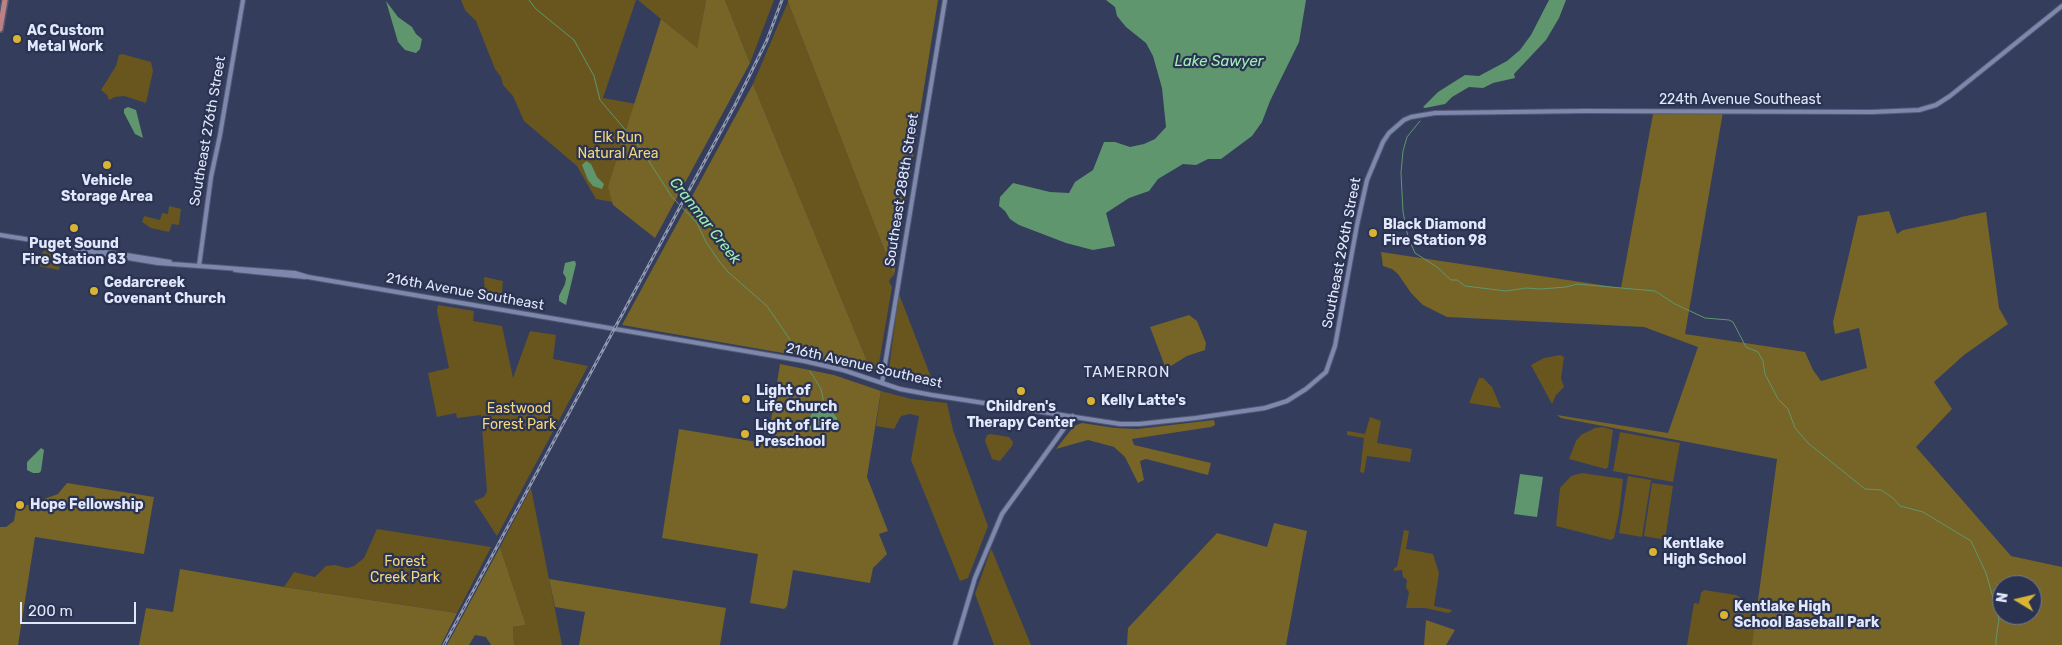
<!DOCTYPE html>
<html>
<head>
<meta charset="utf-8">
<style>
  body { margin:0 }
  #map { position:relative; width:2062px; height:645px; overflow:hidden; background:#343d5c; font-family:Rubik,sans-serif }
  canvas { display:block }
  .north { position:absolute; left:1992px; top:575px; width:50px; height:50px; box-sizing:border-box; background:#2a3351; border:1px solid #747b95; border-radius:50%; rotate:279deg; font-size:14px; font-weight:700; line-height:20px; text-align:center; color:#e2e8fc }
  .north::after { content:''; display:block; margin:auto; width:18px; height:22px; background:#d9b334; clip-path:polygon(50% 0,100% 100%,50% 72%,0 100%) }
  .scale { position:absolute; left:20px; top:602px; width:116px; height:22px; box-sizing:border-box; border:2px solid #e2e8fc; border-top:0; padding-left:6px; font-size:15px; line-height:18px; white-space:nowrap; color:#e2e8fc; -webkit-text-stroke:4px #2a3351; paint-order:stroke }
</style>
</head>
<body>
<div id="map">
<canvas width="2062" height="645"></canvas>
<div class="north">N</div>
<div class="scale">200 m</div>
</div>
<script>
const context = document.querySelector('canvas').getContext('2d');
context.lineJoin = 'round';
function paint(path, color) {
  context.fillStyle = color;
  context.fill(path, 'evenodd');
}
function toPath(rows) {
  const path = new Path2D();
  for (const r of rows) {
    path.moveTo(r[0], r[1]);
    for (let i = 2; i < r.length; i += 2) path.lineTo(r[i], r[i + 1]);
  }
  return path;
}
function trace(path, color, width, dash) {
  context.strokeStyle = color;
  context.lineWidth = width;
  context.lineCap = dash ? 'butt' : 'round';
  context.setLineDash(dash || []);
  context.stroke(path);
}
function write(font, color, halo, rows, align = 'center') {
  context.font = font + ' Rubik,sans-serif';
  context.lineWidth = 4.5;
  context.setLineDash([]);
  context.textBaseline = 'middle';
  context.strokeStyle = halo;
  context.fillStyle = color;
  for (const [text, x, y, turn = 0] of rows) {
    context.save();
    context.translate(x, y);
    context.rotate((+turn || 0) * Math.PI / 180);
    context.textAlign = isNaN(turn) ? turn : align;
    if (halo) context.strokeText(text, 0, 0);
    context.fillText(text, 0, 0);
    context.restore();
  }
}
const green = toPath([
  [461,0,636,0,603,98,670,110,653,209,596,199,577,166,524,121,513,96,503,85,501,77,495,69,476,21,465,10],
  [638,0,706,0,697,49,661,19],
  [725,0,774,0,750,63],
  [788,2,894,275,890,279,889,282,892,287,878,369,872,373,753,84],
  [122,54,151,62,153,71,146,103,124,96,115,97,109,100,107,95,101,90,116,66,119,55],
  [169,206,181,209,179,225,172,224,169,232,151,228,142,222,144,216,160,220,162,213,168,214],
  [47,249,62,252,59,270,39,266,43,251],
  [484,277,503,281,501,301,485,298],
  [899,294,934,385,888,376],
  [438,305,474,311,473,321,502,326,513,378,530,331,556,335,553,359,588,366,497,536,474,501,484,497,487,491,481,415,457,418,456,413,437,417,428,373,449,368,437,311],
  [1560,355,1564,357,1561,378,1564,387,1556,395,1552,404,1531,365,1544,358],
  [1479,378,1483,378,1492,387,1501,408,1469,403],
  [881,391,911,399,947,403,953,430,988,526,968,578,960,581,911,460,919,416,910,414,901,416,894,429,876,426],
  [1370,417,1381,421,1377,443,1412,449,1410,462,1367,456,1364,473,1360,472,1364,438,1347,435,1347,431,1365,434],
  [1603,427,1613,430,1608,467,1606,469,1569,459,1576,441,1581,435,1595,428],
  [1620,432,1680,443,1673,482,1613,471],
  [991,434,1009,437,1013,442,1012,446,1000,461,992,459,985,441,987,435],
  [1582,473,1623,479,1619,514,1614,538,1611,540,1556,526,1560,488,1571,476],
  [1628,476,1651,480,1642,537,1619,533],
  [1652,483,1673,486,1665,540,1644,536],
  [531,488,562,645,514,645,513,627,526,625,500,547],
  [377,529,491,547,457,613,284,587,294,572,315,577,326,566,335,565,347,568,354,566,364,558],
  [1404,530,1409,531,1406,549,1433,554,1439,573,1434,606,1452,610,1451,612,1448,613,1425,608,1406,608,1409,592,1406,588,1407,580,1403,577,1402,570,1394,571,1394,568,1397,567],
  [991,549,993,553,1031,645,994,645,975,594],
  [1704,590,1736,595,1747,602,1754,610,1757,620,1753,645,1687,645,1694,603,1699,604,1701,593]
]);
const forest = toPath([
  [706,0,725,0,750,63,655,238,613,205,608,187,661,19,697,48],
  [788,0,938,0,894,275,788,2],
  [753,84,872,373,829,361,622,325],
  [1687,111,1723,112,1685,334,1805,352,1813,370,1821,381,1867,368,1859,328,1835,334,1833,322,1858,216,1889,211,1897,234,1903,230,1956,219,1961,217,1986,212,1999,308,2008,324,1964,355,1934,382,1952,409,1916,447,2011,556,2062,567,2062,645,1752,645,1777,459,1561,418,1557,415,1668,433,1698,347,1644,327,1447,317,1423,305,1411,293,1398,274,1392,269,1383,266,1381,252,1621,288,1653,114],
  [2002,585,2032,585,2032,615,2002,615],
  [1189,315,1197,321,1206,343,1205,350,1187,356,1166,369,1150,327],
  [780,364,834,375,881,391,867,477,888,531,879,534,887,554,873,568,870,583,793,570,787,606,784,609,750,603,758,554,662,538,679,429,757,442,768,439],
  [1214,420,1215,425,1211,427,1132,439,1134,445,1211,463,1208,475,1146,459,1140,461,1144,480,1138,483,1125,457,1114,447,1088,440,1056,449,1074,426,1082,423,1115,428,1137,429],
  [67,483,154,497,144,554,35,537,18,645,0,645,0,527,6,527,14,521,16,509,58,494],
  [1274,523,1307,531,1286,645,1127,645,1128,628,1217,533,1267,547],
  [500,547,526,625,513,627,514,645,491,645,486,637,475,635,469,645,447,645],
  [180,569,284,587,457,613,441,645,139,645,146,608,173,612],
  [549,579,726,608,720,645,579,645,585,612,555,607],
  [1426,620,1455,630,1446,645,1424,645]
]);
const water = toPath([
  [1106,0,1306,0,1299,42,1270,101,1262,122,1252,136,1221,159,1208,159,1196,165,1183,164,1158,179,1149,191,1129,198,1106,213,1115,246,1093,250,1066,243,1019,225,1010,219,1005,211,999,206,1000,197,1013,183,1050,192,1069,193,1075,182,1093,170,1104,142,1115,142,1130,147,1144,144,1155,139,1166,127,1162,88,1153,56,1146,43,1126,27,1117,16,1115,7],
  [1549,0,1566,0,1559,18,1546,40,1514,74,1515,78,1493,83,1483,88,1469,87,1452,97,1445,104,1425,108,1423,107,1438,92,1465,75,1479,76,1507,61,1520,50,1531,35],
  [386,1,398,17,412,27,416,34,422,39,420,49,416,53,405,50,398,42],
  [128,107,136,110,143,138,135,134,124,113,124,109],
  [586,161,591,164,597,177,604,184,602,189,593,186,588,180,582,165],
  [573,261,575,261,576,264,566,305,559,301,559,296,565,284,566,278,563,273,565,263],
  [823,408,831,410,837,418,837,422,826,423,822,420,818,430,813,431,808,428,804,420,810,417,814,410,820,411],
  [41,448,44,450,41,471,39,473,33,473,27,470,27,462],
  [1520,474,1543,477,1537,517,1514,514]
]);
const stream = toPath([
  [529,0,536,9,574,40,594,76,600,100,639,146,672,197,697,223,706,242,719,261,728,272,767,306,801,356],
  [1420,121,1407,137,1403,151,1401,173,1403,212,1408,237,1415,253,1437,267,1451,280,1457,280,1465,286,1506,291,1526,288,1541,289,1566,287,1577,284,1655,291,1675,304,1705,318,1729,320,1733,322,1746,347,1758,352,1763,361,1765,374,1778,399,1788,409,1795,428,1808,443,1865,489,1881,490,1893,498,1900,506,1923,512,1971,541,1986,573,1999,619,1996,639,1996,645],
  [810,371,821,389,825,408]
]);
const minor = toPath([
  [0,235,170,262],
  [73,247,80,250,158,263,295,273,308,277,804,361,843,370,900,389,932,395,1120,424,1139,424,1196,418,1265,408,1287,401,1306,389,1326,372,1335,346,1357,225,1367,180,1383,142,1389,133,1404,120,1411,117,1435,113,1584,111,1872,112,1919,110,1936,105,1950,96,2062,6],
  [199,266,211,177,220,135,243,0],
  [235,270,305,277],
  [882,383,945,0],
  [1057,414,1063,423,1062,430],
  [955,645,975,578,1002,514,1073,416]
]);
const major = toPath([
  [0,29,5,0]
]);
const rail = toPath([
  [444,645,735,105,767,40,782,0]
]);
const markers = [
  [17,39,5,"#d9b334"],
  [107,165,5,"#d9b334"],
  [74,228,5,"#d9b334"],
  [1373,233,5,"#d9b334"],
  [94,291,5,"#d9b334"],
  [1021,391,5,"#d9b334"],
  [746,399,5,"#d9b334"],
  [1091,401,5,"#d9b334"],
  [745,434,5,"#d9b334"],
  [20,505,5,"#d9b334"],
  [1653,552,5,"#d9b334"],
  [1724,615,5,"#d9b334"]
];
const poiNames = [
  ["AC Custom",27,31],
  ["Metal Work",27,47],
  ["Vehicle",107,181,"center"],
  ["Storage Area",107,197,"center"],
  ["Black Diamond",1383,225],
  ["Fire Station 98",1383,241],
  ["Puget Sound",74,244,"center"],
  ["Fire Station 83",74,260,"center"],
  ["Cedarcreek",104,283],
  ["Covenant Church",104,299],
  ["Light of",756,391],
  ["Life Church",756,407],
  ["Kelly Latte's",1101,401],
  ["Children's",1021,407,"center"],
  ["Therapy Center",1021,423,"center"],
  ["Light of Life",755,426],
  ["Preschool",755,442],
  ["Hope Fellowship",30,505],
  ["Kentlake",1663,544],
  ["High School",1663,560],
  ["Kentlake High",1734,607],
  ["School Baseball Park",1734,623]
];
const streetNames = [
  ["224th Avenue Southeast",1740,100],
  ["Southeast 276th Street",208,131,-80],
  ["Southeast 288th Street",902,190,-81],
  ["Southeast 296th Street",1342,253,-79],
  ["216th Avenue Southeast",465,292,10],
  ["216th Avenue Southeast",864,366,13]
];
const parkNames = [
  ["Elk Run",618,138],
  ["Natural Area",618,154],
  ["Eastwood",519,409],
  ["Forest Park",519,425],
  ["Forest",405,562],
  ["Creek Park",405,578]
];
const waterNames = [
  ["Lake Sawyer",1219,62],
  ["Cranmar Creek",705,221,52]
];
const neighbourhoodNames = [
  ["TAMERRON",1127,373]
];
paint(green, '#68561e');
paint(forest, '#776427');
paint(water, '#60966e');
trace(stream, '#60966e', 1);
trace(minor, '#535a75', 6);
trace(major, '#535a75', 8);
trace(minor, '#7d88ac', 4);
trace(major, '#bd8083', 5);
trace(rail, '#9198b1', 3);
trace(rail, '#2a3351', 1, [4]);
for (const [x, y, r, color] of markers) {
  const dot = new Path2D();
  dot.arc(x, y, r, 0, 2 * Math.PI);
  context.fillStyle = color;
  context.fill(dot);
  trace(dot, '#2a3351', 2);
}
write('bold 14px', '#e2e8fc', '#2a3351', poiNames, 'left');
write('14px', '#e2e8fc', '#2a3351', streetNames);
write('14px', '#f4d77e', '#2a3351', parkNames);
write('italic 15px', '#a0efb4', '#2a3351', waterNames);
context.letterSpacing = '1px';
write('15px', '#e2e8fc', '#2a3351', neighbourhoodNames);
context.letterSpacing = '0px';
</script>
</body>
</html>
